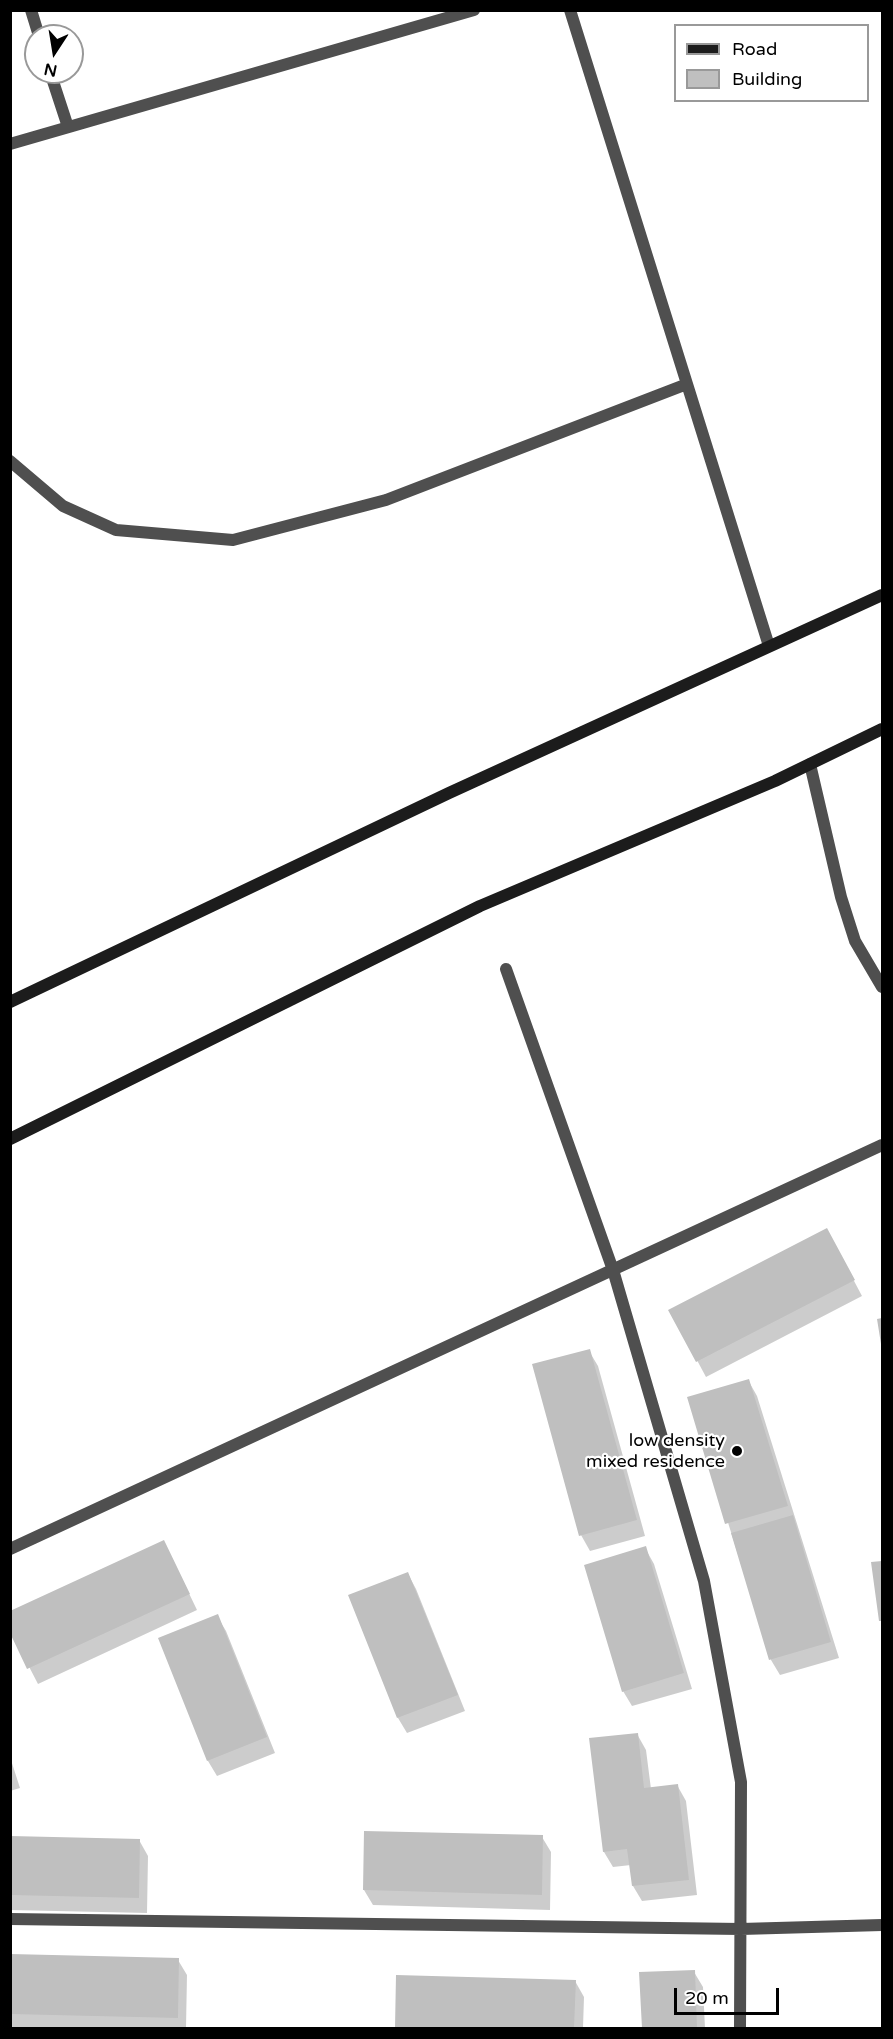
<!DOCTYPE html>
<html>
<head>
<meta charset="utf-8">
<style>
  body { margin:0 }
  #map { position:relative; width:893px; height:2039px; overflow:hidden; background:#fff; font-family:"Varela Round",sans-serif }
  canvas { display:block }
  .frame { position:absolute; inset:0; border:12px solid #000; pointer-events:none }
  .legend { position:absolute; left:674px; top:24px; width:195px; height:78px; box-sizing:border-box; background:#fff; border:2px solid #999; margin:0; padding:8px 10px; list-style:none; font-size:18px; color:#000 }
  .legend li { display:flex; align-items:center; gap:12px; height:30px }
  .legend b { width:30px; border:2px solid #999 }
  .north { position:absolute; left:24px; top:24px; width:60px; height:60px; box-sizing:border-box; background:#fff; border:2px solid #999; border-radius:50%; rotate:192deg; font-size:16px; font-weight:700; line-height:24px; text-align:center; color:#000 }
  .north::after { content:''; display:block; margin:auto; width:21px; height:27px; background:#000; clip-path:polygon(50% 0,100% 100%,50% 72%,0 100%) }
  .scale { position:absolute; left:674px; top:1988px; width:105px; height:27px; box-sizing:border-box; border:3px solid #000; border-top:0; padding-left:8px; font-size:18px; line-height:21px; white-space:nowrap; color:#000; -webkit-text-stroke:4px #fff; paint-order:stroke }
</style>
</head>
<body>
<div id="map">
<canvas width="893" height="2039"></canvas>
<div class="frame"></div>
<ul class="legend">
<li><b style="height:8px;background:#1c1c1c"></b>Road</li>
<li><b style="height:16px;background:#bfbfbf"></b>Building</li>
</ul>
<div class="north">N</div>
<div class="scale">20 m</div>
</div>
<script>
const context = document.querySelector('canvas').getContext('2d');
context.lineJoin = 'round';
function paint(path, color) {
  context.fillStyle = color;
  context.fill(path, 'evenodd');
}
function toPath(rows) {
  const path = new Path2D();
  for (const r of rows) {
    path.moveTo(r[0], r[1]);
    for (let i = 2; i < r.length; i += 2) path.lineTo(r[i], r[i + 1]);
  }
  return path;
}
function trace(path, color, width, dash) {
  context.strokeStyle = color;
  context.lineWidth = width;
  context.lineCap = dash ? 'butt' : 'round';
  context.setLineDash(dash || []);
  context.stroke(path);
}
function write(font, color, halo, rows, align = 'center') {
  context.font = font + ' "Varela Round",sans-serif';
  context.lineWidth = 4.5;
  context.setLineDash([]);
  context.textBaseline = 'middle';
  context.strokeStyle = halo;
  context.fillStyle = color;
  for (const [text, x, y, turn = 0] of rows) {
    context.save();
    context.translate(x, y);
    context.rotate((+turn || 0) * Math.PI / 180);
    context.textAlign = isNaN(turn) ? turn : align;
    if (halo) context.strokeText(text, 0, 0);
    context.fillText(text, 0, 0);
    context.restore();
  }
}
const shadow = toPath([
  [835,1245,862,1296,706,1377,670,1310],
  [589,1351,598,1366,645,1536,590,1551,581,1535],
  [748,1380,757,1396,839,1658,780,1675,771,1660,689,1398],
  [645,1548,654,1564,692,1689,632,1706,623,1691],
  [172,1558,197,1610,38,1684,10,1630],
  [882,1563,882,1625,873,1564],
  [408,1574,416,1589,465,1711,407,1733,398,1718,350,1596],
  [217,1616,226,1631,275,1753,217,1776,208,1761],
  [637,1734,646,1750,651,1789,677,1785,686,1801,697,1895,642,1901,633,1886,631,1865,613,1867,604,1852,590,1740],
  [10,1757,20,1788,10,1791],
  [10,1837,139,1840,148,1856,147,1913,10,1910],
  [542,1837,551,1852,550,1910,373,1905,364,1890],
  [10,1956,178,1960,187,1975,186,2028,10,2028],
  [694,1972,703,1987,705,2028,643,2028,641,1974],
  [398,1977,575,1981,584,1997,583,2028,397,2028]
]);
const building = toPath([
  [827,1228,855,1280,696,1362,668,1310],
  [882,1318,882,1344,881,1344,877,1319],
  [590,1349,637,1520,579,1536,532,1364],
  [749,1379,788,1506,725,1524,687,1397],
  [793,1515,831,1642,769,1660,731,1533],
  [164,1540,190,1594,27,1669,10,1633,10,1611],
  [646,1546,684,1673,622,1692,584,1565],
  [882,1561,882,1621,879,1621,871,1562],
  [408,1572,458,1695,397,1718,348,1595],
  [218,1614,267,1737,207,1761,158,1638],
  [638,1733,644,1788,678,1784,689,1880,632,1886,627,1849,603,1852,589,1738],
  [364,1831,543,1835,542,1895,363,1890],
  [10,1836,140,1839,139,1898,10,1895],
  [10,1954,179,1958,178,2018,10,2014],
  [695,1970,697,2028,642,2028,639,1972],
  [396,1975,576,1980,574,2028,395,2028]
]);
const street = toPath([
  [31,10,39,36],
  [570,10,769,646],
  [50,72,68,127],
  [10,144,474,10],
  [10,461,63,506,116,530,233,540,386,500,687,384],
  [810,764,841,897,855,941,882,987],
  [506,969,613,1270,704,1581,741,1782,740,2028],
  [10,1549,882,1145],
  [10,1919,741,1929,882,1925]
]);
const secondary = toPath([
  [10,1002,449,793,882,595],
  [10,1139,480,906,775,781,882,729]
]);
const markers = [
  [737,1451,6,"#000"]
];
const poiNames = [
  ["low density",725,1441],
  ["mixed residence",725,1462]
];
paint(shadow, '#0003');
paint(building, '#bfbfbf');
trace(street, '#4f4f4f', 12);
trace(secondary, '#1c1c1c', 12);
for (const [x, y, r, color] of markers) {
  const dot = new Path2D();
  dot.arc(x, y, r, 0, 2 * Math.PI);
  context.fillStyle = color;
  context.fill(dot);
  trace(dot, '#fff', 2);
}
write('18px', '#000', '#fff', poiNames, 'right');
</script>
</body>
</html>
